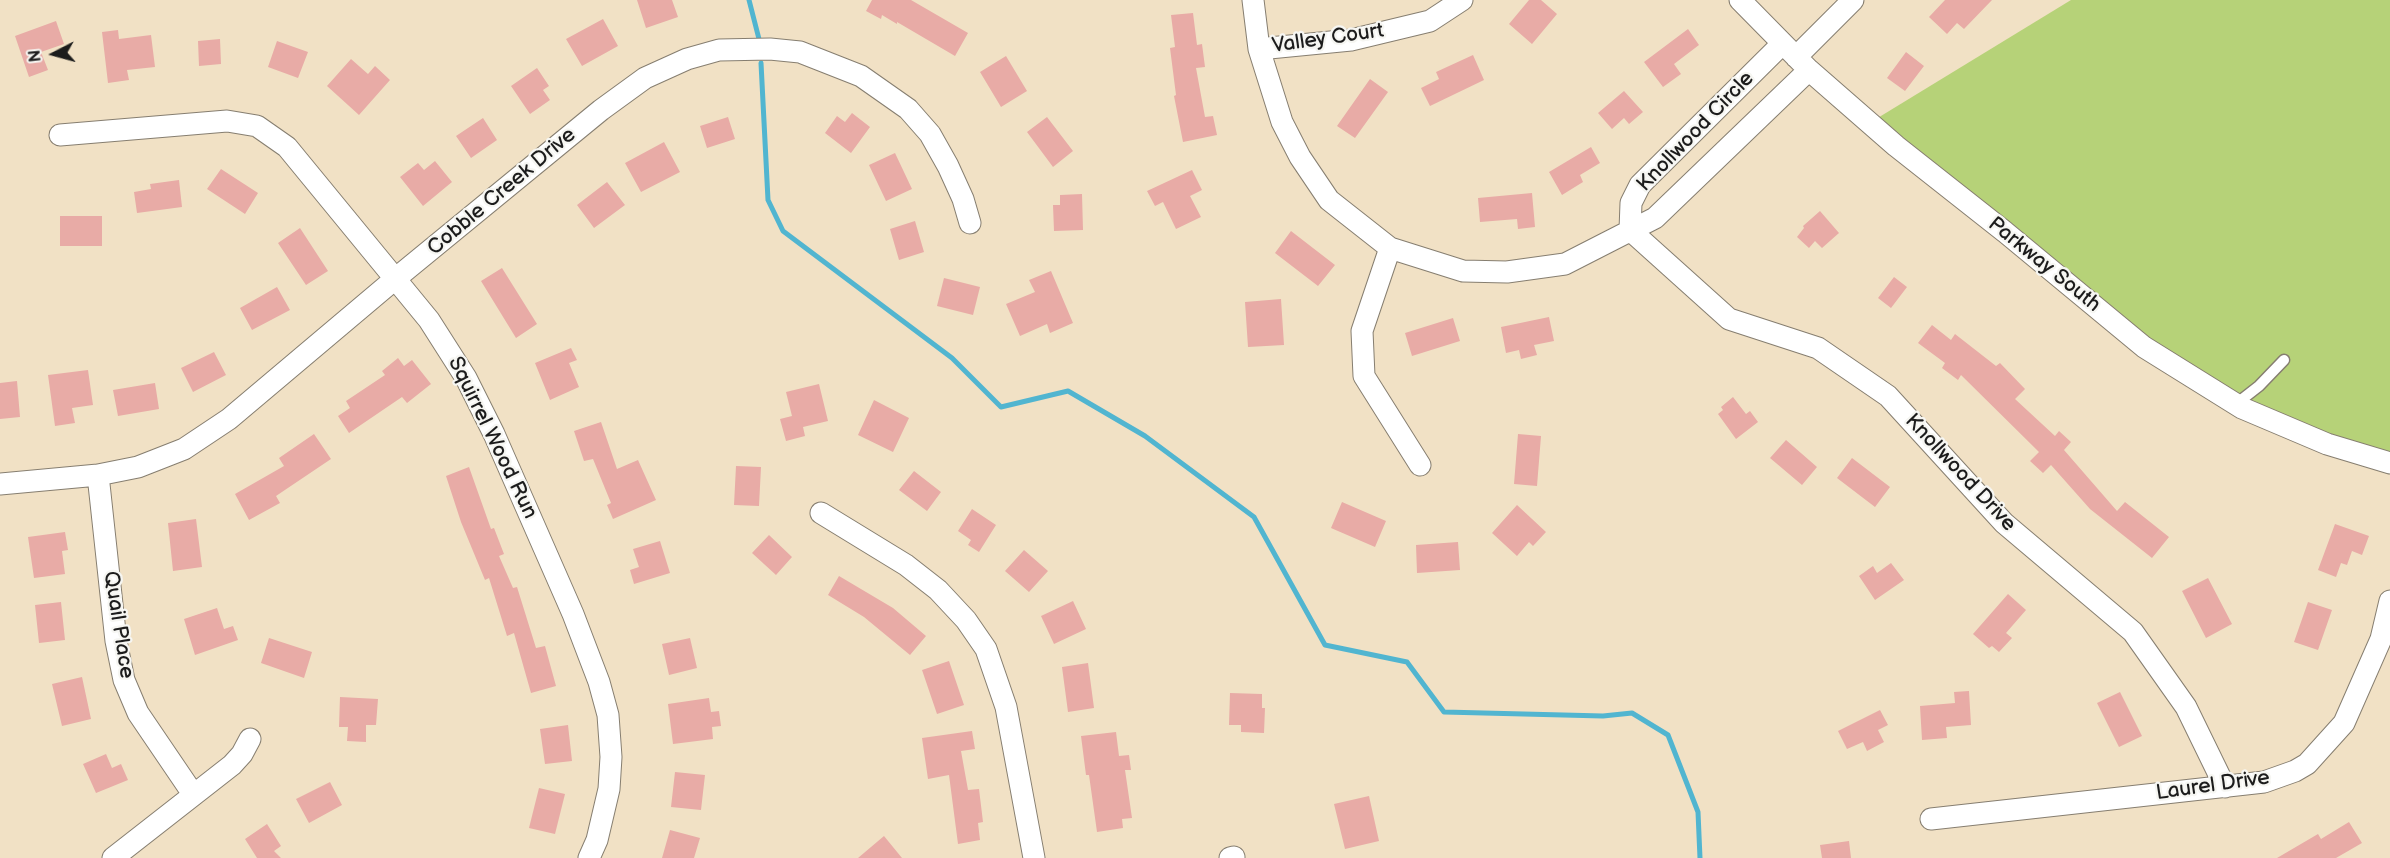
<!DOCTYPE html>
<html>
<head>
<meta charset="utf-8">
<style>
  body { margin:0 }
  #map { position:relative; width:2390px; height:858px; overflow:hidden; background:#f1e1c5; font-family:"Balsamiq Sans",sans-serif }
  canvas { display:block }
  .north { position:absolute; left:24px; top:24px; width:60px; height:60px; -webkit-text-stroke:4px #f6f6f2; paint-order:stroke; rotate:264deg; font-size:16px; font-weight:700; line-height:24px; text-align:center; color:#1c1c1c }
  .north::after { content:''; display:block; margin:auto; width:21px; height:27px; background:#1c1c1c; clip-path:polygon(50% 0,100% 100%,50% 72%,0 100%) }
</style>
</head>
<body>
<div id="map">
<canvas width="2390" height="858"></canvas>
<div class="north">N</div>
</div>
<script>
const context = document.querySelector('canvas').getContext('2d');
context.lineJoin = 'round';
function paint(path, color) {
  context.fillStyle = color;
  context.fill(path, 'evenodd');
}
function toPath(rows) {
  const path = new Path2D();
  for (const r of rows) {
    path.moveTo(r[0], r[1]);
    for (let i = 2; i < r.length; i += 2) path.lineTo(r[i], r[i + 1]);
  }
  return path;
}
function trace(path, color, width, dash) {
  context.strokeStyle = color;
  context.lineWidth = width;
  context.lineCap = dash ? 'butt' : 'round';
  context.setLineDash(dash || []);
  context.stroke(path);
}
function write(font, color, halo, rows, align = 'center') {
  context.font = font + ' "Balsamiq Sans",sans-serif';
  context.lineWidth = 4.5;
  context.setLineDash([]);
  context.textBaseline = 'middle';
  context.strokeStyle = halo;
  context.fillStyle = color;
  for (const [text, x, y, turn = 0] of rows) {
    context.save();
    context.translate(x, y);
    context.rotate((+turn || 0) * Math.PI / 180);
    context.textAlign = isNaN(turn) ? turn : align;
    if (halo) context.strokeText(text, 0, 0);
    context.fillText(text, 0, 0);
    context.restore();
  }
}
const green = toPath([
  [2071,0,2390,0,2390,463,2136,354,1876,119]
]);
const stream = toPath([
  [749,0,759,39],
  [761,63,768,200,783,231,952,358,1001,407,1068,391,1145,436,1254,517,1325,645,1407,662,1444,712,1603,716,1632,713,1668,735,1698,812,1700,858]
]);
const building = toPath([
  [637,0,672,0,678,17,646,28],
  [872,0,911,0,968,33,955,56,897,22,897,24,882,15,881,19,866,11],
  [1529,0,1541,0,1557,14,1532,44,1509,24],
  [1945,0,1992,0,1964,29,1957,23,1947,34,1929,17],
  [1193,13,1197,45,1202,44,1205,67,1196,68,1205,117,1213,116,1217,135,1183,142,1174,96,1176,95,1170,48,1175,47,1171,15],
  [603,19,618,46,582,66,566,39],
  [56,21,64,44,41,52,48,70,29,77,15,36],
  [1688,29,1699,45,1674,64,1681,74,1663,87,1644,62],
  [118,30,119,39,151,35,155,67,127,70,129,80,108,83,102,32],
  [220,39,221,64,199,66,198,41],
  [277,41,308,52,298,78,268,67],
  [1906,52,1924,66,1905,91,1887,78],
  [1473,55,1484,80,1430,106,1421,88,1439,79,1436,72],
  [1006,56,1027,91,1001,107,980,72],
  [351,59,368,74,375,66,390,80,359,115,327,86],
  [537,68,549,86,543,90,550,100,530,114,511,86],
  [1370,79,1388,92,1355,138,1337,126],
  [1624,91,1643,112,1629,124,1624,118,1612,129,1598,113],
  [852,113,870,127,851,153,825,133,837,116,845,122],
  [728,117,735,139,707,148,700,126],
  [1047,117,1073,151,1053,167,1027,132],
  [483,118,497,140,471,158,456,136],
  [664,142,680,172,641,192,625,163],
  [1591,147,1600,163,1580,175,1583,182,1562,195,1549,172],
  [895,153,912,189,886,201,869,165],
  [435,161,452,182,423,206,400,177,418,163,424,170],
  [221,169,258,193,245,214,207,189],
  [1192,170,1202,190,1190,196,1201,217,1176,229,1163,202,1155,206,1147,191],
  [179,180,182,207,137,213,134,192,151,189,150,184],
  [607,182,625,205,594,228,577,205],
  [1532,193,1535,227,1518,229,1517,219,1480,222,1478,198],
  [1082,194,1083,230,1054,231,1053,205,1060,205,1060,195],
  [1820,211,1839,233,1822,248,1815,241,1809,248,1797,237,1804,228,1803,226],
  [60,216,102,216,102,246,60,246],
  [915,221,924,252,899,260,890,229],
  [300,228,328,271,306,285,278,243],
  [1291,231,1335,265,1318,286,1275,253],
  [502,268,537,324,516,338,481,281],
  [1051,271,1073,323,1050,333,1047,324,1020,336,1006,304,1035,292,1029,280],
  [1894,277,1907,287,1891,308,1878,298],
  [944,278,980,287,973,315,937,306],
  [277,287,290,310,252,330,240,308],
  [1281,299,1284,345,1248,347,1245,302],
  [1549,317,1554,341,1534,345,1537,355,1521,359,1519,350,1506,353,1501,327],
  [1453,318,1460,341,1412,356,1405,333],
  [1932,325,1951,340,1955,334,1996,366,2000,363,2025,389,2015,399,2055,436,2059,431,2071,442,2064,450,2117,511,2125,502,2169,537,2152,558,2090,509,2051,465,2043,473,2030,461,2039,452,1961,375,1958,380,1942,368,1945,363,1918,343],
  [571,348,577,360,569,363,579,387,550,400,535,363],
  [214,352,226,375,193,392,181,368],
  [398,358,404,366,412,360,431,384,407,403,402,397,349,433,338,416,350,408,346,401,385,375,382,371],
  [88,370,93,405,72,408,75,423,55,426,48,375],
  [17,381,20,417,0,419,0,383],
  [155,383,159,409,118,416,113,390],
  [819,384,828,421,803,427,805,436,786,441,780,419,792,416,786,392],
  [1733,397,1746,414,1750,411,1758,422,1736,439,1718,414,1723,410,1721,407],
  [874,400,909,418,893,452,858,435],
  [601,422,617,469,638,460,656,500,613,519,607,505,611,503,593,459,584,461,574,431],
  [314,434,331,459,276,496,280,503,249,520,235,494,284,466,279,458],
  [1518,434,1541,436,1537,486,1514,484],
  [1786,440,1817,467,1802,485,1770,458],
  [1852,458,1890,487,1875,507,1837,478],
  [736,466,761,467,759,506,734,505],
  [469,467,491,529,494,528,504,554,499,556,513,588,517,587,536,648,545,646,556,686,531,693,514,633,507,636,489,578,485,580,461,522,446,476],
  [914,471,941,492,927,511,899,490],
  [1342,502,1386,521,1375,547,1331,528],
  [1517,505,1546,532,1533,546,1529,542,1517,556,1492,533],
  [972,509,996,525,979,552,968,545,971,540,958,531],
  [196,519,202,567,173,571,168,523],
  [2335,524,2369,536,2362,555,2352,551,2347,565,2341,563,2336,577,2318,570],
  [65,532,68,550,62,551,65,574,34,578,28,537],
  [769,535,792,557,776,575,752,553],
  [660,541,670,573,634,584,630,570,639,567,633,549],
  [1458,542,1460,570,1417,573,1416,545],
  [1024,550,1048,571,1029,592,1005,571],
  [1891,563,1904,580,1875,600,1859,576,1873,566,1877,573],
  [839,576,893,608,926,636,910,655,864,617,828,595],
  [2208,578,2232,624,2206,638,2182,591],
  [2008,594,2026,610,2006,633,2012,638,1999,652,1992,646,1989,648,1973,634],
  [1073,601,1086,629,1054,644,1041,616],
  [61,602,65,640,39,643,35,605],
  [2308,602,2332,610,2318,650,2294,642],
  [217,608,224,629,233,626,238,640,195,655,184,619],
  [269,638,312,652,304,678,261,663],
  [690,638,697,668,669,675,662,644],
  [949,661,964,705,937,714,922,670],
  [1088,663,1094,708,1068,712,1062,667],
  [82,677,91,719,62,726,52,684],
  [1969,691,1971,725,1946,727,1947,738,1922,740,1920,706,1955,703,1954,692],
  [2120,692,2142,736,2119,747,2097,703],
  [1230,693,1262,694,1262,708,1265,708,1264,733,1241,732,1241,725,1229,725],
  [340,697,378,699,376,725,366,725,366,742,347,741,348,727,339,727],
  [709,698,711,712,719,711,721,726,712,727,713,739,673,744,668,704],
  [1880,710,1888,725,1878,730,1884,742,1867,751,1863,742,1847,749,1838,731],
  [568,725,572,761,545,764,540,729],
  [972,731,975,749,961,751,968,790,979,789,983,822,978,823,980,840,958,844,949,775,928,779,922,738],
  [1116,732,1119,756,1129,755,1131,770,1125,770,1132,818,1122,819,1123,828,1097,832,1089,775,1086,775,1081,736],
  [106,754,112,768,121,764,128,780,96,793,83,764],
  [675,772,705,775,701,810,671,807],
  [330,782,342,805,309,823,296,799],
  [539,788,565,794,555,834,529,828],
  [1369,796,1379,841,1345,849,1334,804],
  [2349,822,2362,843,2336,858,2277,858,2318,834,2321,839],
  [267,824,281,846,274,851,281,858,257,858,245,839],
  [670,830,700,838,694,858,662,858],
  [884,836,902,858,858,858],
  [1849,841,1851,858,1822,858,1820,845]
]);
const lane = toPath([
  [2236,404,2259,386,2284,360]
]);
const street = toPath([
  [1253,0,1259,49,1282,122,1300,157,1329,200,1390,248,1463,271,1507,272,1565,264,1655,218,1809,70],
  [1740,0,1809,70,1896,146,2005,232,2144,347,2242,408,2327,444,2390,463],
  [1259,49,1351,40,1430,21,1462,0],
  [1796,57,1853,0],
  [60,135,227,121,257,126,287,147,429,320,466,378,494,434,573,614,599,682,608,715,611,757,609,789,597,840,589,858],
  [1630,230,1729,319,1818,348,1888,396,2004,523,2133,632,2186,707,2225,787],
  [1630,230,1631,203,1640,185,1782,44],
  [1390,248,1362,331,1364,376,1420,465],
  [98,475,116,641,124,680,138,713,193,794],
  [0,484,98,475,138,467,184,449,229,419,395,279,601,110,645,78,687,59,719,50,770,49,800,52,861,76,908,109,930,134,948,166,963,199,970,223],
  [821,513,906,565,938,590,966,620,986,649,1006,707,1034,858],
  [1931,819,2264,782,2295,771,2307,764,2344,723,2381,639,2390,601],
  [113,858,232,765,242,754,250,739],
  [1230,858,1234,857]
]);
const streetNames = [
  ["Valley Court",1328,39,-8],
  ["Knollwood Circle",1696,132,-46],
  ["Cobble Creek Drive",502,192,-40],
  ["Parkway South",2044,265,39],
  ["Squirrel Wood Run",492,438,64],
  ["Knollwood Drive",1960,473,47],
  ["Quail Place",118,625,81],
  ["Laurel Drive",2213,786,-8]
];
paint(green, '#b6d278');
trace(stream, '#51b5d0', 5);
paint(building, '#e8aba6');
trace(lane, '#867e70', 13);
trace(street, '#867e70', 23);
trace(lane, '#fff', 10);
trace(street, '#fff', 21);
write('21px', '#1c1c1c', '#f6f6f2', streetNames);
</script>
</body>
</html>
